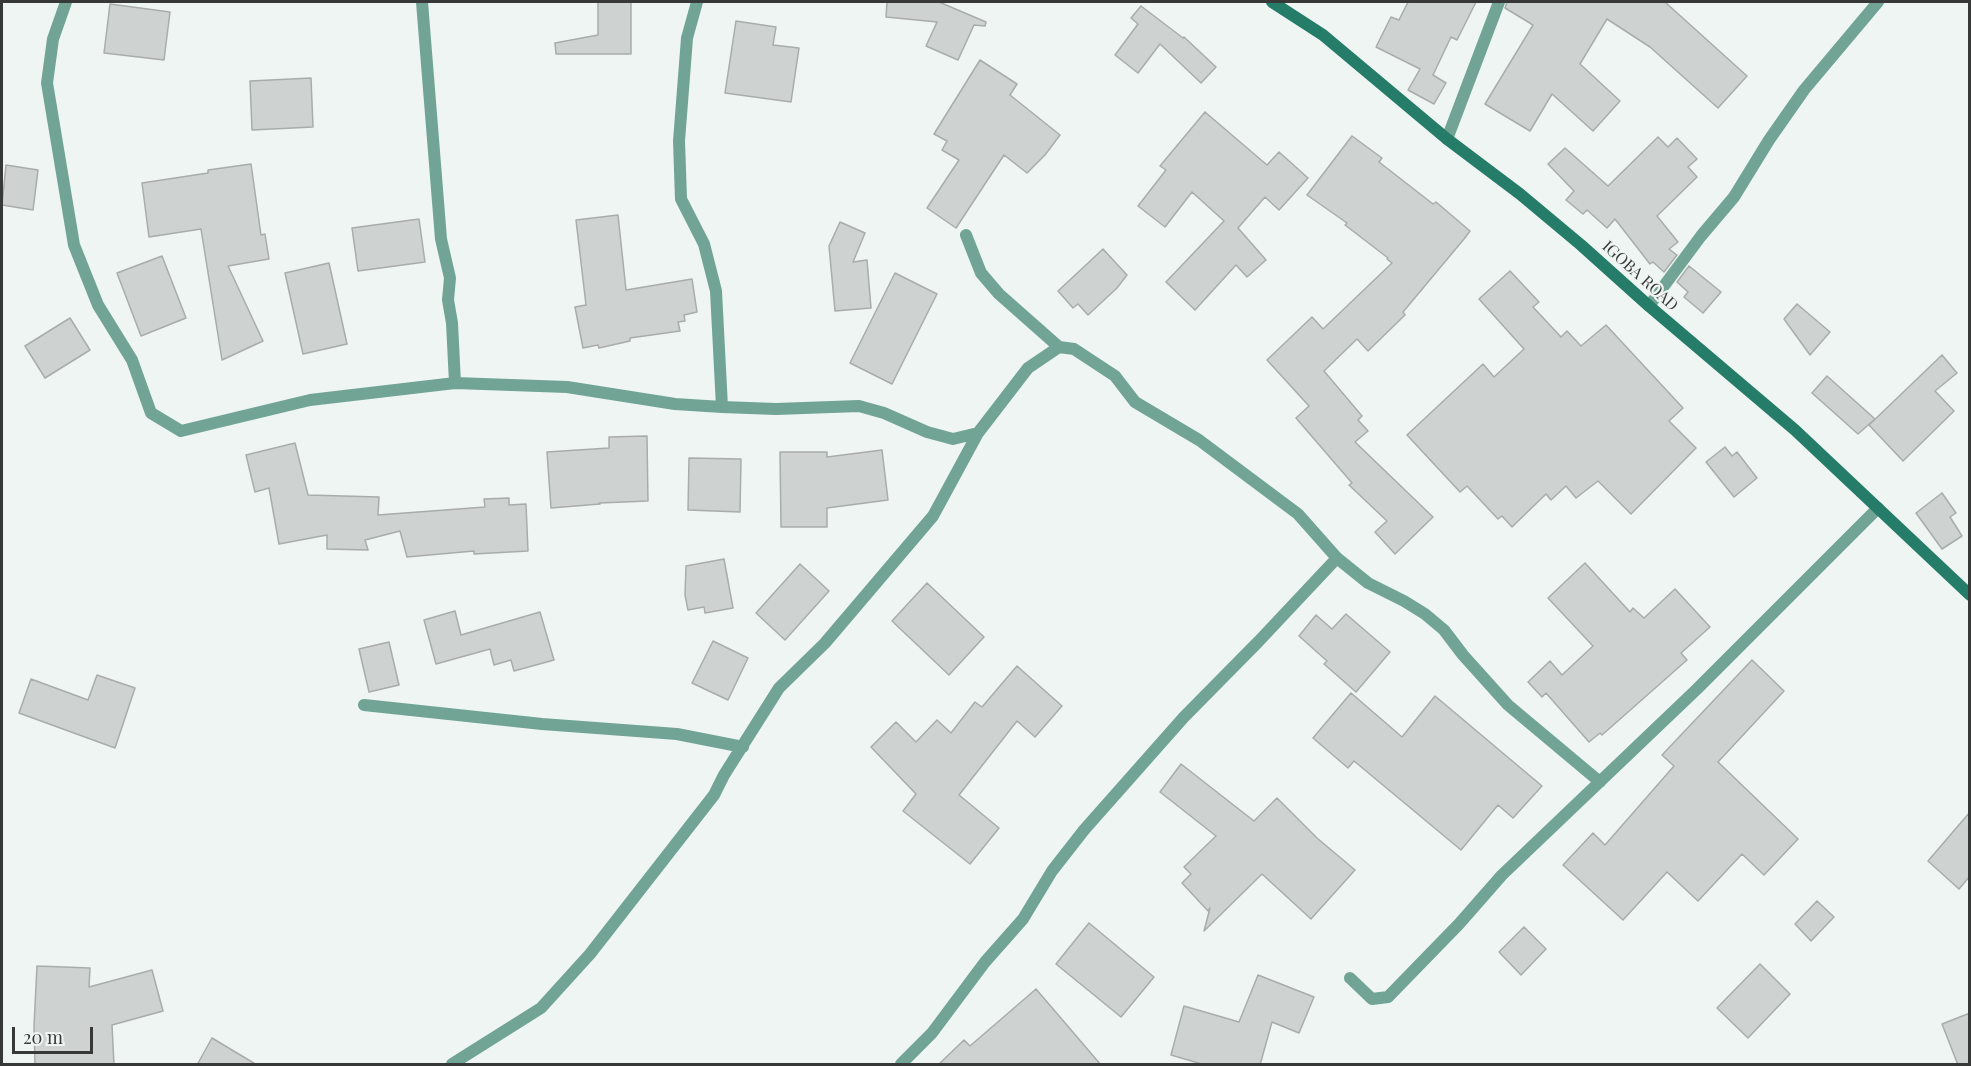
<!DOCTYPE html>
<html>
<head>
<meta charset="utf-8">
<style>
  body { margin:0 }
  #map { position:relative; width:1971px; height:1066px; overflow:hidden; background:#eff5f3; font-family:"Playfair Display",serif }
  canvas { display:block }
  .frame { position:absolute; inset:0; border:3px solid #373939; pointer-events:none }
  .scale { position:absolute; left:12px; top:1027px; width:81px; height:27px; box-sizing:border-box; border:3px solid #373939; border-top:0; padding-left:8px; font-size:18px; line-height:21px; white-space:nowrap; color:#373939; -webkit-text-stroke:4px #eff5f3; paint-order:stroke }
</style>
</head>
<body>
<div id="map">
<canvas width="1971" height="1066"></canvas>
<div class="frame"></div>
<div class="scale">20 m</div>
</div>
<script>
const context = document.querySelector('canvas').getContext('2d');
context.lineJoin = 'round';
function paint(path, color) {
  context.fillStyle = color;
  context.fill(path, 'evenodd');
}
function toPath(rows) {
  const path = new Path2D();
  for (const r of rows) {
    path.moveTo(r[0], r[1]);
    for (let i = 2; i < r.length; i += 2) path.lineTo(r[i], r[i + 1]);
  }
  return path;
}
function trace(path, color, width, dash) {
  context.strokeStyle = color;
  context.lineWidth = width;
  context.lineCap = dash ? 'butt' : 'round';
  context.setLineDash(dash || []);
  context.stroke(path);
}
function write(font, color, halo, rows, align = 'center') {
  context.font = font + ' "Playfair Display",serif';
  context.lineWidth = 4.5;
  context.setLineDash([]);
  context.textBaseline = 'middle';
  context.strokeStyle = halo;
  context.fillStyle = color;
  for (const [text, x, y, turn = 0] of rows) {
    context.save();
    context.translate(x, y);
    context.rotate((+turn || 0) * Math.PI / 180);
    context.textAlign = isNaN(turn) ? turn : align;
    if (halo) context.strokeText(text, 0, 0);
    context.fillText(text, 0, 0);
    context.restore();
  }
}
const building = toPath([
  [598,2,631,2,631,54,556,54,555,43,598,35,598,2],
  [887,2,939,2,986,22,985,26,974,25,958,60,926,46,937,22,886,17,887,2],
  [1408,2,1476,2,1457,40,1451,37,1433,75,1446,83,1434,104,1408,90,1420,69,1376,47,1391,17,1399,20,1408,2],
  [1507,2,1665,2,1747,76,1718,108,1650,47,1607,19,1580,64,1620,101,1593,131,1552,94,1530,131,1485,104,1533,25,1505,8,1507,2],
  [110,4,170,12,164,60,104,53,110,4],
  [1141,6,1183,38,1184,37,1216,67,1201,83,1160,44,1138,73,1115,55,1138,24,1131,18,1141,6],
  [736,21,776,27,773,45,799,48,791,102,725,93,736,21],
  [980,60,1017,84,1010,95,1060,135,1045,155,1027,173,1004,155,956,228,927,208,959,160,942,150,947,141,934,134,980,60],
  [311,78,313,127,252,130,250,81,311,78],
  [1205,112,1267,165,1279,152,1308,178,1279,210,1265,197,1238,228,1266,260,1247,277,1236,265,1195,310,1166,282,1224,221,1192,192,1165,227,1138,206,1166,170,1160,166,1205,112],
  [1352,136,1382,158,1379,162,1433,204,1436,202,1470,231,1464,239,1403,312,1405,315,1368,351,1357,339,1324,371,1362,416,1358,420,1368,431,1355,442,1433,517,1395,554,1375,532,1387,521,1349,485,1352,483,1296,418,1309,406,1267,360,1312,317,1323,329,1392,263,1387,259,1388,258,1345,225,1347,223,1307,195,1352,136],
  [1658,137,1668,147,1677,138,1697,159,1688,167,1697,177,1657,216,1678,242,1669,249,1677,255,1664,272,1653,262,1650,264,1615,219,1607,228,1587,210,1583,214,1566,200,1574,191,1548,164,1565,148,1608,186,1658,137],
  [251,164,261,235,265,234,269,259,228,266,263,341,222,360,201,229,149,237,142,183,208,173,208,170,251,164],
  [6,165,38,170,33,210,2,205,6,165],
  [618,215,626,290,692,279,697,312,684,315,685,321,678,322,680,331,630,338,630,341,599,348,598,345,583,348,575,307,586,305,576,220,618,215],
  [419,219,425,262,358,271,352,228,419,219],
  [840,222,865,233,853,262,867,260,871,308,835,311,829,246,840,222],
  [1103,249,1127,275,1117,288,1088,315,1078,304,1073,308,1058,291,1103,249],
  [162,256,186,318,141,336,117,273,162,256],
  [329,263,347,344,303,354,285,273,329,263],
  [1689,266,1721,292,1703,313,1684,297,1688,292,1677,282,1689,266],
  [1510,271,1539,302,1533,307,1561,337,1567,331,1581,346,1606,325,1683,408,1669,421,1696,448,1631,514,1598,481,1576,498,1566,486,1551,500,1546,494,1512,527,1502,516,1498,519,1467,486,1460,492,1407,435,1483,364,1494,377,1524,349,1479,299,1510,271],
  [895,273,937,294,892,384,850,363,895,273],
  [1797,304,1830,332,1810,355,1784,319,1797,304],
  [70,318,90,350,45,378,25,346,70,318],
  [1942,355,1957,373,1935,391,1954,411,1903,461,1869,425,1942,355],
  [1827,376,1875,419,1858,434,1812,393,1827,376],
  [647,436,648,501,599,503,600,504,551,508,547,452,609,448,609,437,647,436],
  [295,443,308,495,379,497,378,515,485,507,484,499,509,498,509,505,526,504,528,551,474,554,474,551,407,557,400,531,365,540,368,550,327,549,327,535,279,544,269,488,255,492,246,455,295,443],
  [1725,447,1732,456,1737,452,1757,478,1734,497,1706,462,1725,447],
  [882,450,888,500,827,508,827,527,781,527,780,452,827,452,827,457,882,450],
  [689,458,741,459,740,512,688,510,689,458],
  [1942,493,1956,513,1950,517,1962,536,1942,549,1916,513,1942,493],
  [724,559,733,608,705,613,704,607,688,610,685,595,686,566,724,559],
  [1585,563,1630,612,1633,608,1644,618,1675,589,1710,627,1681,653,1687,660,1602,735,1600,733,1589,742,1546,693,1542,697,1528,682,1550,661,1562,675,1593,646,1548,598,1585,563],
  [800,564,829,591,785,640,756,613,800,564],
  [927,583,984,637,949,675,892,621,927,583],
  [455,611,461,635,540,612,554,660,514,671,511,660,494,665,490,649,436,664,424,620,455,611],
  [1346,614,1390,652,1356,692,1324,664,1327,661,1299,636,1316,615,1332,629,1346,614],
  [713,641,748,658,728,700,692,683,713,641],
  [389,642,399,685,369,692,359,649,389,642],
  [1752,660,1784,691,1718,762,1798,839,1764,875,1742,854,1698,901,1667,872,1623,920,1563,865,1593,833,1605,845,1674,766,1662,755,1752,660],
  [1017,666,1062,706,1035,737,1017,721,959,795,999,828,970,864,903,811,916,794,871,747,896,722,916,742,937,720,951,733,975,702,982,707,1017,666],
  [97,675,135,688,115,748,19,713,31,679,88,700,97,675],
  [1351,693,1402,737,1435,696,1542,786,1513,818,1498,805,1461,850,1354,761,1348,768,1313,738,1351,693],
  [1181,764,1254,821,1277,798,1317,838,1355,870,1311,919,1262,874,1204,931,1210,908,1208,911,1182,883,1191,874,1184,867,1216,836,1160,792,1181,764],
  [1970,812,1970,876,1959,889,1928,861,1970,812],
  [1817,901,1834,917,1811,941,1795,924,1817,901],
  [1089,923,1154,977,1121,1017,1056,964,1089,923],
  [1524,927,1546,949,1521,975,1499,952,1524,927],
  [1760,964,1790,994,1748,1038,1717,1008,1760,964],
  [37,966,90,968,89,987,152,970,163,1011,112,1025,114,1065,35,1065,34,1026,37,966],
  [1258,975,1314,997,1299,1033,1272,1022,1260,1065,1205,1065,1171,1055,1184,1006,1239,1022,1258,975],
  [1036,989,1101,1065,938,1065,964,1040,970,1046,1036,989],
  [1970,1013,1970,1065,1958,1065,1942,1024,1970,1013],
  [212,1038,257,1065,197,1065,212,1038]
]);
const street = toPath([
  [66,2,53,39,47,83,74,245,98,305,132,360,151,413,181,431,310,400,455,383,567,387,675,404,722,407,776,409,859,406,884,413,927,432,953,439,978,433],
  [422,2,441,239,450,278,448,300,452,323,455,383],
  [697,2,687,38,679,141,681,199,704,244,716,291,722,407],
  [1447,139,1499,2],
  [966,235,981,273,999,294,1059,347,1074,349,1115,376,1135,402,1199,440,1298,514,1337,558,1368,583,1404,601,1425,614,1444,630,1463,655,1508,705,1600,782],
  [1649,306,1701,236,1734,197,1769,140,1804,90,1878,2],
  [364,705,542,724,677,734,743,747],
  [1350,978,1372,999,1388,997,1459,924,1502,875,1697,689,1878,508],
  [452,1064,541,1008,590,954,714,795,724,775,779,688,825,643,933,516,978,433,1028,368,1059,347],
  [901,1064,932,1033,985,962,1023,919,1052,871,1084,830,1184,717,1259,641,1337,558]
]);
const secondary = toPath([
  [1272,2,1323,35,1447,139,1520,194,1581,245,1649,306,1795,430,1970,595]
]);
const streetNames = [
  ["IGOBA ROAD",1640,276,42]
];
paint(building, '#ced3d1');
trace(building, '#a8adab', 1.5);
trace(street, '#71a495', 12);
trace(secondary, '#247c69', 12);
write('16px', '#373939', '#eff5f3', streetNames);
</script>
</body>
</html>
